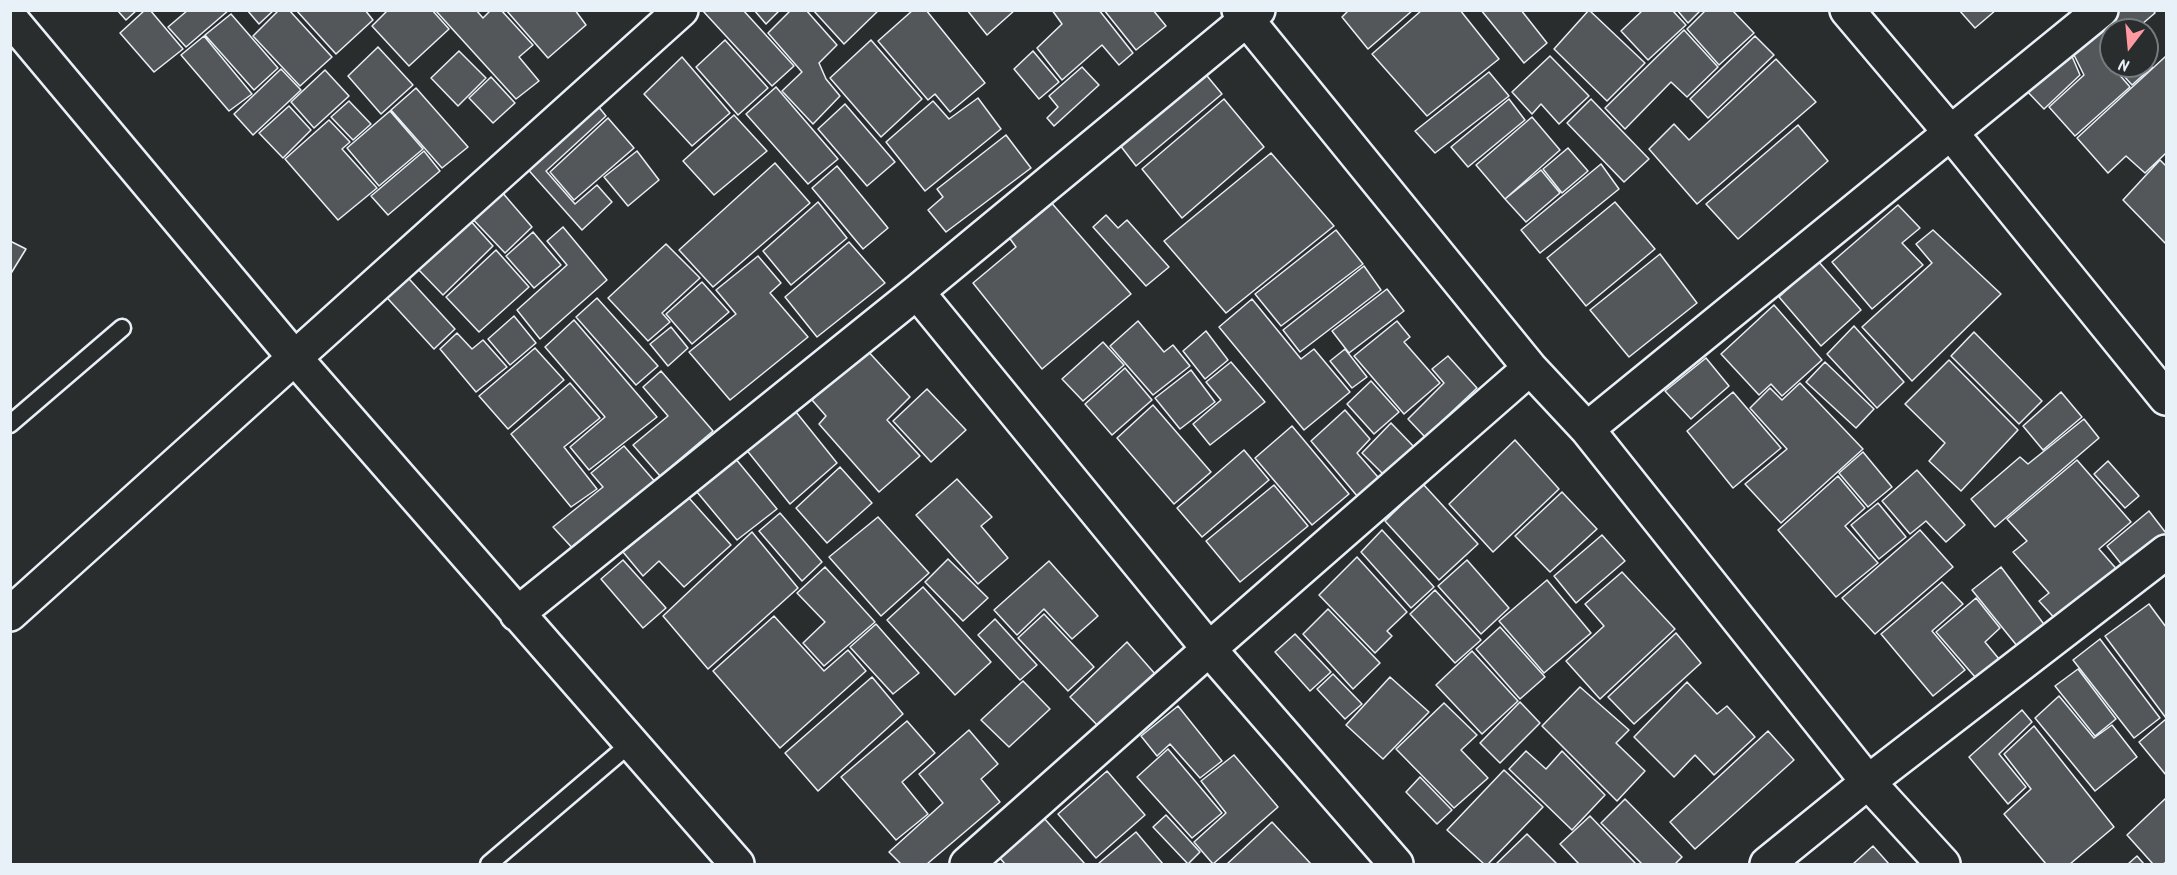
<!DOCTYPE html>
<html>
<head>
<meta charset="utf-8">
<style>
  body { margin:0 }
  #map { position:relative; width:2177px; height:875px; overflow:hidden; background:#2a2d2e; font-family:Kalam,sans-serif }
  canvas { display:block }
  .frame { position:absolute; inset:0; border:12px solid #e8f1f8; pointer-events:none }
  .north { position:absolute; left:2099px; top:18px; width:60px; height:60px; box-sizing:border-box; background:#2a2d2e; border:2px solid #767b7f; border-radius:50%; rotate:196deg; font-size:16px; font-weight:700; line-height:24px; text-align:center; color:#e8f1f8 }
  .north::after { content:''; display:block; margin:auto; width:21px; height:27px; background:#ff9aa2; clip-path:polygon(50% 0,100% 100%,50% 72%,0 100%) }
</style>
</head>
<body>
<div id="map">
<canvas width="2177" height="875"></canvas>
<div class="frame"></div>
<div class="north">N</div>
</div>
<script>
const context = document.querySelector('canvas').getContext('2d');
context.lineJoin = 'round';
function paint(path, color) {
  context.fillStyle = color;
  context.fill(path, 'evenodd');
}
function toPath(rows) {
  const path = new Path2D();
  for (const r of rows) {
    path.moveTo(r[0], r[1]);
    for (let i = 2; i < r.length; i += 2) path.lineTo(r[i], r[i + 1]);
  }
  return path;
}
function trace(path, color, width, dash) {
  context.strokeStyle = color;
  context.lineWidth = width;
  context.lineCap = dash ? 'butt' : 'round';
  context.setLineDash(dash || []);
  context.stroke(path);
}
const building = toPath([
  [117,10,137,10,126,20,117,10],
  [145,10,150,10,183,49,154,72,120,33,145,10],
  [188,10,229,10,186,47,168,27,188,10],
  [247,10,274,10,259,24,247,10],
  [279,10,289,10,332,57,300,86,253,36,279,10],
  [296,10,365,10,373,20,336,54,296,10],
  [388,10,432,10,449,29,409,66,372,26,388,10],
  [476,10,483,18,491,10,501,10,533,45,519,57,539,81,516,99,436,11,476,10],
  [506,10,575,10,586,25,548,58,506,10],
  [743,10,794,66,772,86,703,11,743,10],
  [754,10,780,10,766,24,754,10],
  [791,10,806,10,837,45,819,63,826,79,840,96,813,124,782,91,802,72,768,33,791,10],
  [813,10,879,10,844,44,813,10],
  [913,10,926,10,985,83,950,112,935,94,928,100,878,41,913,10],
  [967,10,1015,10,987,35,967,10],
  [1052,10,1099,10,1133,53,1119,65,1102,45,1062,80,1037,48,1062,24,1052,10],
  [1104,10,1153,10,1166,26,1136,50,1104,10],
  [1349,10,1413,10,1368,49,1342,17,1349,10],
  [1422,10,1460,10,1499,59,1427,116,1372,54,1422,10],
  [1481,10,1521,10,1547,43,1524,63,1481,10],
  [1589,10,1645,63,1607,101,1554,49,1589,10],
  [1643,10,1672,10,1686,25,1648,60,1621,31,1643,10],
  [1677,10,1701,10,1688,23,1677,10],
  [1706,10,1732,10,1754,33,1719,65,1687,29,1706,10],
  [1959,10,1996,10,1975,28,1959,10],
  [2113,10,2153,10,2155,13,2135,30,2111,30,2111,51,2104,57,2130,87,2075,136,2049,107,2084,75,2070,47,2113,10],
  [231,14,278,68,254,90,205,35,231,14],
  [1684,30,1718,67,1687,97,1671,82,1625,129,1605,108,1684,30],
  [204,36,252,94,229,111,181,55,204,36],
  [1755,36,1774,55,1708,118,1690,99,1755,36],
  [725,40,768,88,738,115,696,67,725,40],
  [871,40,922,99,881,137,830,78,871,40],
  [378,47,413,85,381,114,348,76,378,47],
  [2068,47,2080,75,2044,109,2023,87,2068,47],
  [459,51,486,78,458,106,431,78,459,51],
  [1033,51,1059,82,1039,99,1014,69,1033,51],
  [1550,56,1589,96,1559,124,1541,104,1532,114,1512,92,1550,56],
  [2166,56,2166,153,2145,173,2126,156,2108,173,2077,138,2166,56],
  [682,57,730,113,692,146,644,94,682,57],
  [1776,59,1816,102,1697,204,1649,149,1674,124,1689,140,1776,59],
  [2147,62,2152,67,2132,85,2115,66,2147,66,2147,62],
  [1198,65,1222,94,1136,166,1113,136,1198,65],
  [1082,67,1099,85,1054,126,1047,118,1058,107,1049,96,1082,67],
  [281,69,301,90,253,135,234,114,281,69],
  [325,70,349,96,314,128,291,102,325,70],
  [1489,72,1509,96,1435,153,1415,131,1489,72],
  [491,77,515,103,493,123,469,98,491,77],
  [776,87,838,159,808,184,746,114,776,87],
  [416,88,468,147,442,168,391,110,416,88],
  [978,98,1001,129,925,191,886,142,933,101,949,119,978,98],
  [1224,99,1264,147,1182,218,1142,169,1224,99],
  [1509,99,1525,120,1468,167,1451,147,1509,99],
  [1591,99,1649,159,1624,182,1567,123,1591,99],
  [593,100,606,116,546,171,575,204,597,185,612,202,582,230,524,165,593,100],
  [349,101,371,124,353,140,331,117,349,101],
  [845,104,895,162,867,186,818,129,845,104],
  [289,106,311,130,283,158,259,133,289,106],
  [390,111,423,149,379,186,347,148,390,111],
  [734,115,767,151,714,195,683,161,734,115],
  [1532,117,1560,150,1505,199,1476,165,1532,117],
  [608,118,634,148,574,200,550,172,608,118],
  [329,120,350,142,342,149,377,188,338,220,285,159,329,120],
  [1798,125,1828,161,1738,239,1706,204,1798,125],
  [1006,135,1031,168,946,232,928,210,943,197,937,189,1006,135],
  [1568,148,1588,171,1562,193,1543,169,1568,148],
  [424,151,440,171,388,215,371,196,424,151],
  [637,151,659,180,628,206,604,177,637,151],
  [1271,153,1334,226,1226,313,1164,241,1271,153],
  [2160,160,2166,166,2166,244,2123,200,2160,160],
  [775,163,810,203,713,287,679,250,775,163],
  [1601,164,1619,189,1540,253,1521,230,1601,164],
  [837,166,888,228,863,249,812,188,837,166],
  [1541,170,1560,193,1526,222,1505,199,1541,170],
  [495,184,532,227,505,253,465,211,495,184],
  [1049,200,1131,294,1042,369,973,283,1016,247,1008,236,1049,200],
  [818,202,847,238,791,285,763,251,818,202],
  [1615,202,1655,249,1586,306,1547,258,1615,202],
  [1898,205,1920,228,1902,243,1923,265,1872,309,1832,262,1898,205],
  [1106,215,1118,228,1127,220,1169,267,1146,286,1093,227,1106,215],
  [467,217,493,246,443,295,415,266,467,217],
  [563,227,607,280,540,339,517,310,567,265,547,241,563,227],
  [1336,230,1363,264,1281,326,1255,294,1336,230],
  [1933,230,2001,294,1912,381,1862,327,1932,263,1916,244,1933,230],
  [533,232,561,265,534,288,506,256,533,232],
  [10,241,26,249,10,275,10,241],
  [849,242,885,283,817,337,785,297,849,242],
  [666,244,700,278,662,313,670,322,648,341,608,298,666,244],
  [496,250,529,287,479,332,446,297,496,250],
  [1660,254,1697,303,1629,357,1590,310,1660,254],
  [758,256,781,283,770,293,808,337,730,400,689,352,736,314,716,290,758,256],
  [1818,261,1861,310,1821,346,1779,297,1818,261],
  [1364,266,1381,290,1300,352,1283,330,1364,266],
  [400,269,455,329,434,349,379,289,400,269],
  [702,282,729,312,692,344,666,314,702,282],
  [1387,289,1404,311,1349,353,1332,331,1387,289],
  [597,298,658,366,636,385,576,317,597,298],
  [1252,299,1301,359,1314,349,1350,392,1304,430,1219,327,1252,299],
  [1774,305,1822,360,1782,396,1771,384,1759,395,1721,354,1774,305],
  [514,316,536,343,510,365,488,339,514,316],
  [574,320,657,417,589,470,570,447,605,417,545,347,574,320],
  [1138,321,1164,352,1173,345,1190,366,1153,395,1110,346,1138,321],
  [1397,321,1410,337,1404,342,1440,383,1404,414,1354,356,1397,321],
  [1854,326,1904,382,1877,408,1827,354,1854,326],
  [671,327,688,348,668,366,650,344,671,327],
  [1206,331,1228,360,1205,379,1183,351,1206,331],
  [1974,332,2042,401,2019,424,1951,356,1974,332],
  [457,333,472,349,483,340,507,367,476,392,440,349,457,333],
  [1103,342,1124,365,1083,401,1062,379,1103,342],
  [535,348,564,380,508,429,479,396,535,348],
  [865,348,910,397,887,420,920,456,879,492,819,424,826,416,812,400,865,348],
  [1345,349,1367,377,1352,388,1330,361,1345,349],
  [1448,356,1477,388,1425,437,1408,419,1444,383,1432,369,1448,356],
  [1706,358,1729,386,1691,419,1665,391,1706,358],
  [1949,360,2018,430,1961,491,1929,461,1945,443,1905,404,1949,360],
  [1231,362,1265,402,1210,445,1193,424,1221,400,1206,382,1231,362],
  [1825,362,1874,409,1856,428,1806,382,1825,362],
  [1125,368,1152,400,1112,435,1085,404,1125,368],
  [1191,370,1215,402,1180,429,1155,398,1191,370],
  [661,371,713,431,660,476,633,445,668,416,643,387,661,371],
  [1371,381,1399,412,1374,434,1347,404,1371,381],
  [570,383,600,418,564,447,597,489,571,507,511,434,570,383],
  [1800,383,1863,449,1781,523,1745,484,1787,449,1750,408,1770,388,1782,400,1800,383],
  [927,389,966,430,931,462,893,421,927,389],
  [1733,392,1781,448,1733,488,1687,431,1733,392],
  [2061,392,2082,417,2043,450,2023,426,2061,392],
  [1153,405,1211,472,1174,504,1117,438,1153,405],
  [792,407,837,463,790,504,745,448,792,407],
  [1345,410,1370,439,1357,453,1384,484,1363,503,1311,441,1345,410],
  [2084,419,2099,438,1995,527,1971,499,2020,457,2028,464,2084,419],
  [1391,423,1418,451,1388,479,1362,453,1391,423],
  [1292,426,1349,494,1312,525,1255,458,1292,426],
  [1515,440,1559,489,1493,552,1449,504,1515,440],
  [624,446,657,484,576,552,553,527,603,487,591,473,624,446],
  [1244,450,1269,480,1202,537,1177,508,1244,450],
  [1863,452,1892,487,1868,507,1839,473,1863,452],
  [735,458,777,509,737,540,697,492,735,458],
  [2077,460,2131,522,2099,549,2120,573,2059,623,2039,601,2049,593,2013,552,2027,541,2007,519,2077,460],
  [2108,461,2139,496,2125,508,2094,474,2108,461],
  [840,467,872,503,827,543,796,508,840,467],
  [1917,470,1965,525,1946,542,1926,521,1910,534,1882,501,1917,470],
  [1838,476,1865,508,1845,526,1878,563,1836,597,1778,530,1838,476],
  [957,479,992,517,981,526,1008,558,978,584,916,515,957,479],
  [1423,484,1478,544,1439,580,1385,521,1423,484],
  [1274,485,1308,526,1240,582,1206,541,1274,485],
  [1562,492,1597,529,1550,572,1515,536,1562,492],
  [689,498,731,545,684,587,659,561,643,576,623,552,689,498],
  [1878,503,1906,537,1879,559,1851,525,1878,503],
  [2149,511,2166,533,2166,538,2126,570,2107,546,2149,511],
  [780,513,822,562,802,581,759,531,780,513],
  [878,517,929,573,881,616,829,557,878,517],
  [1382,530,1434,587,1411,608,1361,552,1382,530],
  [1920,530,1953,567,1875,634,1842,598,1920,530],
  [752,532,798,588,708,669,663,616,752,532],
  [1602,535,1625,561,1576,603,1554,576,1602,535],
  [1357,557,1407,612,1387,631,1392,636,1375,653,1319,595,1357,557],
  [948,559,988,598,963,621,925,582,948,559],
  [623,560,666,608,643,628,601,579,623,560],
  [1467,560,1509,608,1481,634,1438,586,1467,560],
  [1049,561,1098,616,1072,639,1044,609,1017,635,994,610,1049,561],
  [825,567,875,622,824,666,803,643,825,622,797,593,825,567],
  [2001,567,2049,631,2022,652,1972,590,2001,567],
  [1622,572,1675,629,1600,699,1566,661,1604,626,1585,604,1622,572],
  [1547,580,1591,633,1544,673,1499,621,1547,580],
  [1942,582,1963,604,1932,631,1965,670,1933,696,1881,634,1942,582],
  [923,587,991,662,955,695,887,620,923,587],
  [1435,590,1481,640,1455,663,1410,614,1435,590],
  [1976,598,2000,628,1985,642,2004,665,1982,685,1936,632,1976,598],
  [2149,604,2166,627,2166,718,2105,636,2149,604],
  [1328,609,1380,663,1353,689,1303,634,1328,609],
  [1044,614,1094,667,1068,691,1018,638,1044,614],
  [774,616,824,671,848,650,866,671,780,748,713,671,774,616],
  [995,619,1037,665,1020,680,978,635,995,619],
  [876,624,919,673,893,694,850,647,876,624],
  [1500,627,1545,677,1520,699,1476,649,1500,627],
  [1676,633,1701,663,1634,724,1608,697,1676,633],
  [1295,634,1331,672,1310,691,1275,652,1295,634],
  [2100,639,2160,718,2134,738,2073,660,2100,639],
  [1127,642,1156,675,1100,728,1070,697,1127,642],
  [1472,651,1518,701,1482,734,1436,685,1472,651],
  [2078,669,2116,719,2095,736,2055,686,2078,669],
  [1333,674,1362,704,1345,719,1317,689,1333,674],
  [872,677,903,714,818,791,785,753,872,677],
  [1390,677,1429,712,1383,759,1346,725,1390,677],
  [1023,681,1050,709,1009,747,981,720,1023,681],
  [1687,682,1717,714,1727,706,1755,737,1714,775,1695,755,1674,777,1634,737,1687,682],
  [1580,687,1629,730,1616,743,1645,771,1617,801,1542,726,1580,687],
  [2059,696,2094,738,2112,725,2137,757,2095,791,2035,718,2059,696],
  [1520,702,1540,723,1500,763,1480,743,1520,702],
  [1444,703,1477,735,1461,750,1488,778,1454,808,1396,749,1444,703],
  [1178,706,1222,761,1200,778,1170,744,1157,756,1141,736,1178,706],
  [2022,710,2032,722,1999,754,2026,787,2008,804,1969,757,2022,710],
  [2166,719,2166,775,2139,742,2166,719],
  [907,721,935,753,902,782,928,814,896,840,841,777,907,721],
  [2034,726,2114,827,2070,864,2046,864,2004,814,2031,789,2004,754,2034,726],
  [969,730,998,764,981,779,1000,802,927,864,901,864,889,852,943,803,919,774,969,730],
  [1768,731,1794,760,1695,849,1670,822,1768,731],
  [1168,749,1222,813,1192,838,1137,777,1168,749],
  [1526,751,1546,769,1562,751,1605,795,1572,830,1509,769,1526,751],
  [1234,755,1278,807,1213,864,1194,842,1226,813,1201,781,1234,755],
  [1504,770,1543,807,1488,864,1484,864,1447,830,1504,770],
  [1107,771,1145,815,1096,858,1058,814,1107,771],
  [1420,777,1452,810,1437,824,1406,792,1420,777],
  [2166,798,2166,862,2163,864,2153,864,2127,835,2166,798],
  [1625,799,1682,857,1675,864,1642,864,1601,823,1625,799],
  [1166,815,1200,852,1188,864,1153,827,1166,815],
  [1590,816,1636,864,1579,864,1560,844,1590,816],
  [1043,817,1085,864,1005,864,999,857,1043,817],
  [1272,822,1311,864,1227,864,1272,822],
  [1136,832,1163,864,1100,864,1099,863,1136,832],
  [1527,834,1557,864,1496,864,1527,834],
  [1873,846,1889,864,1853,864,1873,846],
  [2137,856,2144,864,2128,864,2137,856]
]);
const service = toPath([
  [10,424,122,328],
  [489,864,631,743]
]);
const minor = toPath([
  [1239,10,1530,368,1587,429,1868,782,1943,864],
  [1847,10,1951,133,2166,398],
  [10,18,294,357,737,864],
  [917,292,1209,649,1396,864],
  [1587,429,2101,10],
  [10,614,681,10],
  [517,614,917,292,1258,10],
  [967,864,1209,649,1530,368],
  [1767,864,1868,782,2166,552]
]);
paint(building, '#535759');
trace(building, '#e8f1f8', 1.5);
trace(service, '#e8f1f8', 21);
trace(minor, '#e8f1f8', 38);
trace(service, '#2a2d2e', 16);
trace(minor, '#2a2d2e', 33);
</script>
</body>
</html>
